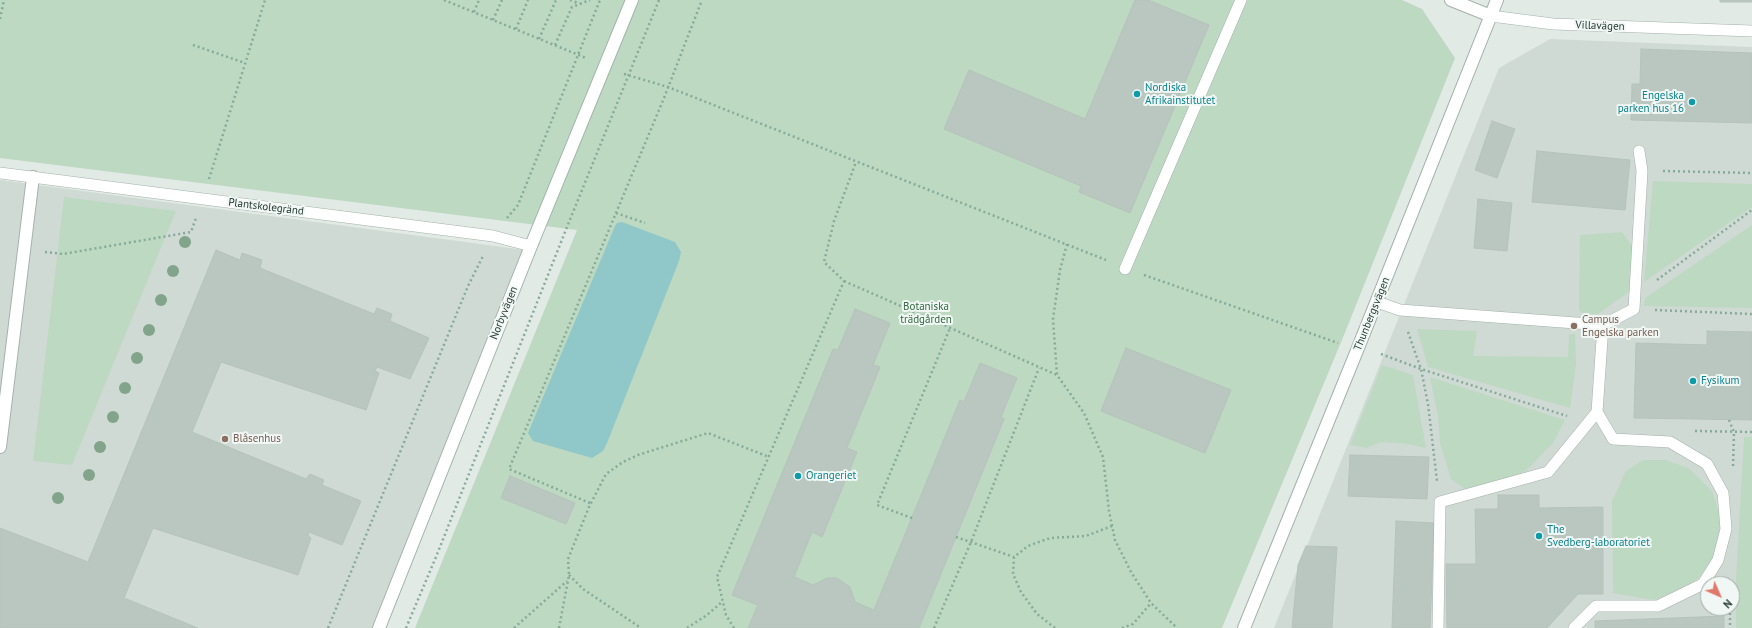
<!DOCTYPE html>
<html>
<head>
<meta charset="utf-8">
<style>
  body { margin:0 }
  #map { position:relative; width:1752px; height:628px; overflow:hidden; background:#e1eae5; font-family:"PT Sans",sans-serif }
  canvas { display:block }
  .north { position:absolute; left:1700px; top:576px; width:40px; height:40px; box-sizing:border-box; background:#f1f7f4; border:1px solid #9faba6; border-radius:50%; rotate:135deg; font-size:11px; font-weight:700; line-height:16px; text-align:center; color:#243931 }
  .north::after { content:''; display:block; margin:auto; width:14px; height:18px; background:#e17768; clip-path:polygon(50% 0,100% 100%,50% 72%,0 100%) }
</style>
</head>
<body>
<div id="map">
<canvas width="1752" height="628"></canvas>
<div class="north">N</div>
</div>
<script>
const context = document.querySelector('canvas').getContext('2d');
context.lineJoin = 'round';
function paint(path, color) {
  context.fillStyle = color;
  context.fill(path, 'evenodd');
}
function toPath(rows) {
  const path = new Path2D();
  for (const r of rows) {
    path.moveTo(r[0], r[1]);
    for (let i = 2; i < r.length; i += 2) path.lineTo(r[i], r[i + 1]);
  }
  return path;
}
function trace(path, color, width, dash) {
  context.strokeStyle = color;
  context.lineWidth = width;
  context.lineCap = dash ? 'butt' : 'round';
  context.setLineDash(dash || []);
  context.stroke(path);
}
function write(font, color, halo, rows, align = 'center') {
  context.font = font + ' "PT Sans",sans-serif';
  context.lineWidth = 4;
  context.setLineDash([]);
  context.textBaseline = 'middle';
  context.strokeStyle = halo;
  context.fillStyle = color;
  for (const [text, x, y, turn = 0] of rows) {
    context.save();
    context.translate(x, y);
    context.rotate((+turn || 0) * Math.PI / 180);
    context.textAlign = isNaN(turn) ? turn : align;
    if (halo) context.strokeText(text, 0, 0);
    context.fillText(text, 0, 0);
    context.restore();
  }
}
const built = toPath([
  [1550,39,1752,47,1752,628,1274,628,1499,68],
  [1708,584,1732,584,1732,608,1708,608],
  [0,180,525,250,374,628,0,628]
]);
const green = toPath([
  [0,0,1402,0,1422,9,1455,58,1344,335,1222,628,415,628,577,230,0,158],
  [1653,181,1752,184,1752,207,1644,282],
  [64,197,176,211,72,465,33,461],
  [1752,225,1752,308,1644,306,1645,298],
  [1622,232,1633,247,1630,291,1598,314,1583,313,1579,310,1580,235],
  [1417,329,1477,331,1473,356,1568,357,1569,334,1575,334,1576,364,1570,408,1428,367],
  [1382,365,1413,375,1426,448,1409,444,1381,442,1367,448,1350,445],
  [1430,377,1565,420,1553,443,1526,471,1500,482,1478,489,1465,489,1451,479,1440,443,1438,416],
  [1744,437,1752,437,1752,628,1736,628,1736,579],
  [1643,460,1666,460,1690,469,1712,491,1719,512,1720,534,1714,555,1705,572,1686,588,1654,600,1613,593,1612,500,1617,491,1625,472]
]);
const water = toPath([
  [622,222,675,242,681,252,679,261,607,443,603,451,592,458,533,441,528,433,615,226,617,223]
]);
const building = toPath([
  [1135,0,1148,0,1209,25,1130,213,1079,192,1081,186,944,129,969,70,1085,119,1135,0],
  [1720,0,1752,0,1752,2,1720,2,1720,0],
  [1641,49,1752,53,1752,123,1631,120,1632,84,1640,84,1641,49],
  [1492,121,1515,129,1497,178,1475,170,1492,121],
  [1537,151,1630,160,1625,210,1532,202,1537,151],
  [1478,199,1512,203,1507,251,1474,248,1478,199],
  [216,250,240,260,242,253,262,260,260,268,374,314,377,308,392,314,390,321,429,338,410,379,377,367,375,371,379,373,366,410,221,362,192,432,306,479,310,474,324,480,322,485,361,501,342,545,309,532,308,535,311,538,298,575,153,528,124,598,198,628,0,628,0,528,88,562,216,250],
  [855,309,890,323,873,365,880,367,847,448,857,452,822,537,812,532,794,577,813,585,827,578,837,578,850,587,855,602,874,610,960,400,964,402,980,363,1017,378,1001,417,1004,419,919,628,748,628,758,605,732,595,833,349,838,350,855,309],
  [1707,331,1752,332,1752,420,1634,418,1636,343,1707,345,1707,331],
  [1126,348,1231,390,1205,453,1101,411,1126,348],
  [1350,455,1429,457,1427,499,1348,496,1350,455],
  [510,476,575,503,566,524,501,498,510,476],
  [1498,495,1539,495,1539,508,1603,507,1603,594,1578,594,1547,628,1447,628,1446,564,1476,564,1475,509,1498,509,1498,495],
  [1396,521,1434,523,1430,628,1392,628,1396,521],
  [1306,546,1337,547,1332,628,1292,628,1298,565,1306,546],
  [1724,616,1724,628,1595,628,1595,621,1724,616]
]);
const path = toPath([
  [444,0,586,58],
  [570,0,578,3],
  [474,12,479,0],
  [0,19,4,0],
  [493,20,502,0],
  [516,29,528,0],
  [539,39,556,0],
  [193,45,245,63],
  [555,45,572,7,590,0],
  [624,74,668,87,1106,260],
  [1663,171,1752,173],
  [209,179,265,0],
  [616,213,645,223],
  [507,218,518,205,600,0],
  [1067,244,1060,270,1053,319,1057,375,1084,413,1103,457,1109,511,1115,540,1131,572,1151,603,1177,628],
  [45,252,63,254,191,232,196,218],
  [1144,275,1338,343],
  [1657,280,1752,210],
  [844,281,1057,375],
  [1655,310,1752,314],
  [1408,332,1421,369,1428,404,1437,481],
  [1381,354,1421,369,1567,416],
  [1729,420,1734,432,1733,466],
  [1695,431,1752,432],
  [590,503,509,469,664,98,702,0],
  [912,518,877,505,950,328],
  [956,537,1014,557],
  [569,575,583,589,641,628],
  [1730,608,1730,628],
  [328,628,468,286,483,256],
  [406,628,436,557,567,227,659,0],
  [514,628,567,581],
  [559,628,569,575,568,559,589,507,606,474,623,462,638,455,708,433,769,457],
  [687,628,707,615,723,601],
  [734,628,726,615,717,577,844,281,824,262,834,221,856,162],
  [934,628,971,542,1039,368],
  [1055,628,1037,614,1021,592,1013,574,1014,557,1028,546,1050,538,1086,536,1112,526],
  [1122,628,1133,624,1151,603]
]);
const lane = toPath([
  [1491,16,1553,24,1752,31],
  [0,173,493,236,531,246],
  [1125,269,1241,0],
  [1377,302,1400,310,1603,325,1597,412,1613,439,1670,442,1707,464,1723,493,1726,529,1718,560,1703,584,1658,606,1596,606,1574,628],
  [1603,325,1634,309,1642,171,1639,151],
  [1438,628,1440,502,1548,472,1597,412]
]);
const street = toPath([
  [1451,0,1491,16],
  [0,447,33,177],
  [1244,628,1358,348,1497,0]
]);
const secondary = toPath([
  [379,628,531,246,632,0]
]);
const trees = [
  [185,242],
  [173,271],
  [161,300],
  [149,330],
  [137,358],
  [125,388],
  [113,417],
  [100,447],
  [89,475],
  [58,498]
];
const markers = [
  [1137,94,4,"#0f9aa8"],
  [1692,102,4,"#0f9aa8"],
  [1574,326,4,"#8d6e63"],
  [1693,381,4,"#0f9aa8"],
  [225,439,4,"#8d6e63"],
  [798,476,4,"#0f9aa8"],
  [1539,536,4,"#0f9aa8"]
];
const streetNames = [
  ["Villavägen",1600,26,2],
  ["Plantskolegränd",266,207,7],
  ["Norbyvägen",504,313,-68],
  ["Thunbergsvägen",1372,314,-68]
];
const cultureNames = [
  ["Nordiska",1145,88],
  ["Afrikainstitutet",1145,101],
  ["Engelska",1684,96,"right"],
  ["parken hus 16",1684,109,"right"],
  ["Fysikum",1701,381],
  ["Orangeriet",806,476],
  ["The",1547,530],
  ["Svedberg-laboratoriet",1547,543]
];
const parkNames = [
  ["Botaniska",926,307],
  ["trädgården",926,320]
];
const educationNames = [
  ["Campus",1582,320],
  ["Engelska parken",1582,333],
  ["Blåsenhus",233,439]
];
paint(built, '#d0dad4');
paint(green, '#bdd9c1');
paint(water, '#90c7c9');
paint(building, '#bac7c1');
trace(building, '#b5c3bb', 1);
trace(lane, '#a5b1ab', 12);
trace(street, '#a5b1ab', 14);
trace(secondary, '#a2b4ab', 14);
trace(path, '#86aa9a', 2.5, [2, 3]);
trace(lane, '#fff', 11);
trace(street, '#fff', 12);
trace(secondary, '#fff', 12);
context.fillStyle = '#81a48b';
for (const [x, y] of trees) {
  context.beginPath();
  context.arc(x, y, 6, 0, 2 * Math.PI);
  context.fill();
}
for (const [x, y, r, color] of markers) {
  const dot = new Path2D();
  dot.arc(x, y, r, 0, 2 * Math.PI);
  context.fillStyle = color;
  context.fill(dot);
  trace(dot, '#f1f7f4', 1.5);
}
write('11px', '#243931', '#f1f7f4', streetNames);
write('11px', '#0d838f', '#f1f7f4', cultureNames, 'left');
write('11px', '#336b42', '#f1f7f4', parkNames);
write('11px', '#785e54', '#f1f7f4', educationNames, 'left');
</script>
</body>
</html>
